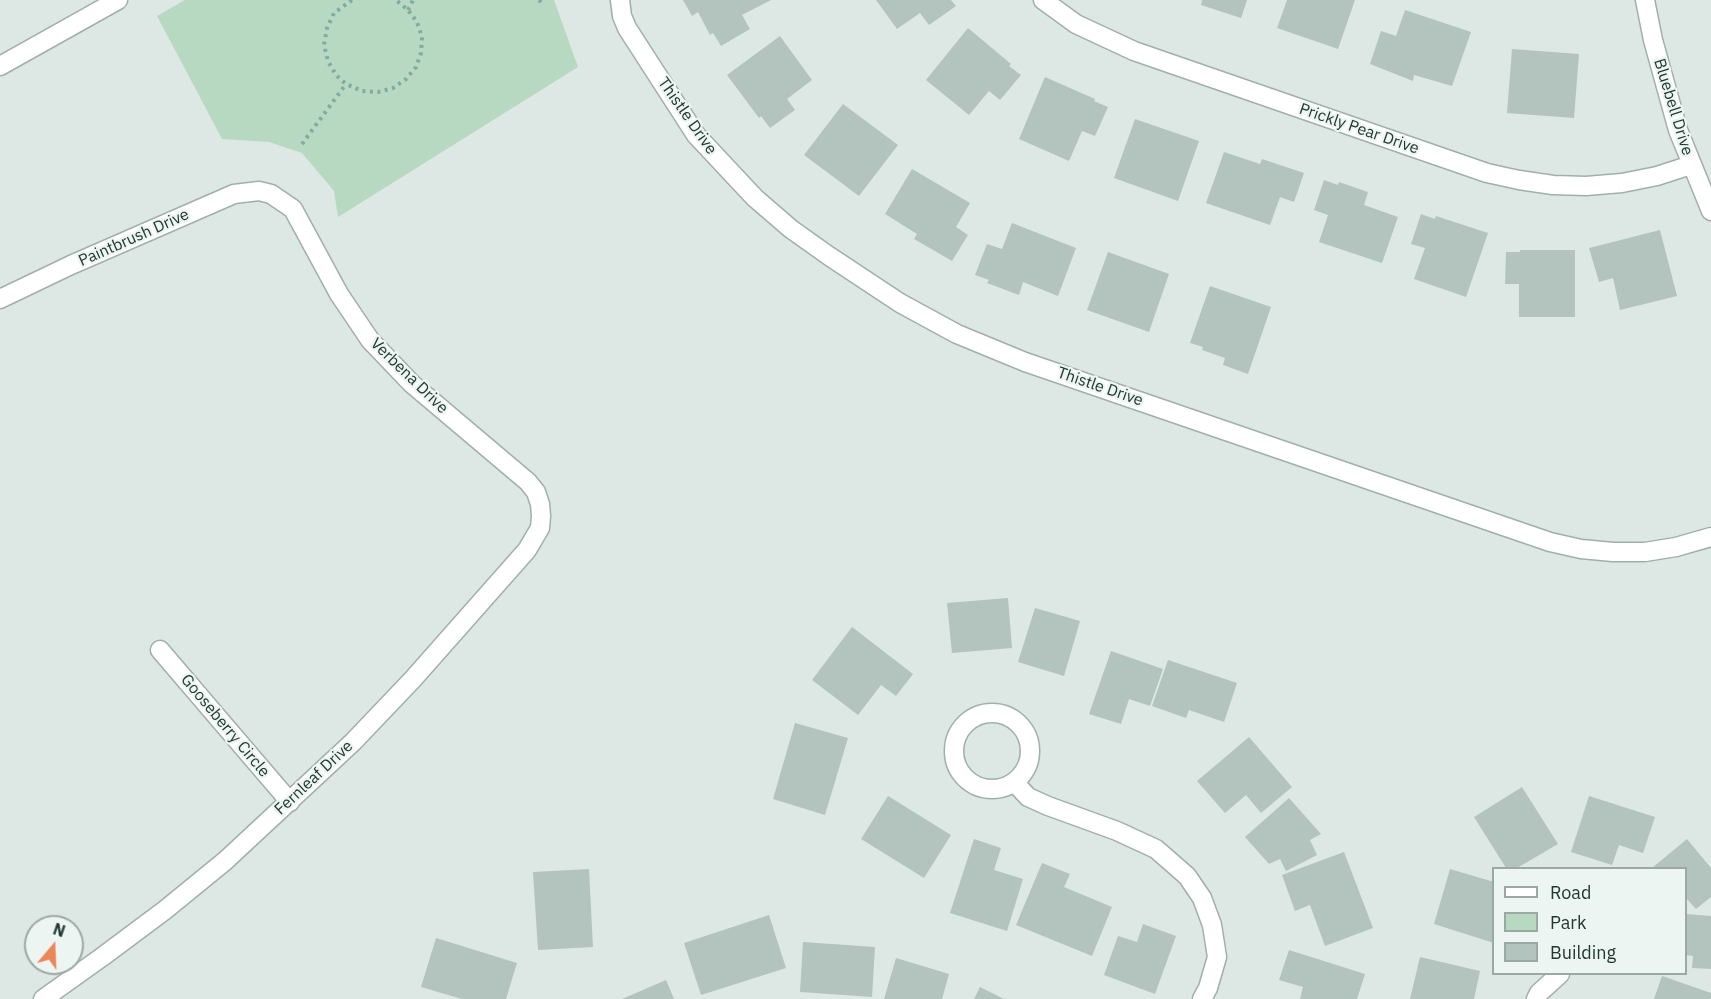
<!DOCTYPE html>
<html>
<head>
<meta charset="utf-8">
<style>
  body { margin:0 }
  #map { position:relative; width:1711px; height:999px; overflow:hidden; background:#dde8e4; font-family:"IBM Plex Sans",sans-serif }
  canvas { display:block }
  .legend { position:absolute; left:1492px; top:867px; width:195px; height:108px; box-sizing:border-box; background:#edf5f2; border:2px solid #9ba9a5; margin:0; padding:8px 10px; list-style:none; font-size:18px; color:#203732 }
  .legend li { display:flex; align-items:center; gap:12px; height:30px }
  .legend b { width:30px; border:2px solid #9ba9a5 }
  .north { position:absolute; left:24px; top:915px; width:60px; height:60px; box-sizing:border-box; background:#edf5f2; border:2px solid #9ba9a5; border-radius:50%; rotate:19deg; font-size:16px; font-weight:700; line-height:24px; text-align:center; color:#203732 }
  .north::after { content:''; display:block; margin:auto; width:21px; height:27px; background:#ea865a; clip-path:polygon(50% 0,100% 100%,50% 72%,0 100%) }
</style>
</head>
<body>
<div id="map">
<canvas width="1711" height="999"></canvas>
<ul class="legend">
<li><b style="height:8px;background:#fff"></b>Road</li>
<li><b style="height:16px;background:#b7d9c2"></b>Park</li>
<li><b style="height:16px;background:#b3c3bd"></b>Building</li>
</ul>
<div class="north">N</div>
</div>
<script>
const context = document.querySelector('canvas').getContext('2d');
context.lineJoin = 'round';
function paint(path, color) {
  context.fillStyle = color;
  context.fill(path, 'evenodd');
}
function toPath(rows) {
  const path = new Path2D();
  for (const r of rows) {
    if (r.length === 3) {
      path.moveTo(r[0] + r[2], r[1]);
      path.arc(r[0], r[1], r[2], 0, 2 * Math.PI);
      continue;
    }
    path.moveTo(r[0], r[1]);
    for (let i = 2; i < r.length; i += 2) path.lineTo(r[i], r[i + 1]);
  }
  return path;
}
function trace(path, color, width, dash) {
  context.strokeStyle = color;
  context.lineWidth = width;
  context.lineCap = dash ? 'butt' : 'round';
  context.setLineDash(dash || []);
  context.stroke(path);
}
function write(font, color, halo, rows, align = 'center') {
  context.font = font + ' "IBM Plex Sans",sans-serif';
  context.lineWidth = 4.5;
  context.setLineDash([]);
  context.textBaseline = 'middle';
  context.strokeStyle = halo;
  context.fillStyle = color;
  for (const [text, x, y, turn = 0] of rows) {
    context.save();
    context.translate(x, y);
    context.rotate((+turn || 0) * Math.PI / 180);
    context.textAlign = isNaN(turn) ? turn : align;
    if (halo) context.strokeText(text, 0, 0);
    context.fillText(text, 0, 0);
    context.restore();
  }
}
const green = toPath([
  [185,0,554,0,578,67,338,217,334,191,302,153,269,142,222,139,157,16]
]);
const building = toPath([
  [683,0,771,0,742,15,750,29,721,46,713,33,710,35,698,12,692,16],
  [876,0,951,0,956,6,929,25,920,13,897,29],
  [1202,0,1247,0,1241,18,1201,5],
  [1287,0,1355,0,1338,49,1277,28],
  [1405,10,1471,32,1452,86,1414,75,1413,81,1370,64,1381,31,1396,36],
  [968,28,1011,64,1009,66,1021,75,1000,100,989,91,969,115,926,80],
  [780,36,812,80,787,99,795,110,770,128,761,116,759,118,727,75],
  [1512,49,1579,54,1574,118,1507,113],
  [1045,77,1095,99,1094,101,1108,107,1095,136,1082,131,1069,161,1019,139],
  [843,104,898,145,859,196,804,155],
  [1135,119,1199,141,1178,201,1114,178],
  [1224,152,1260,164,1262,159,1304,173,1294,202,1280,197,1270,225,1206,203],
  [912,169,970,203,956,227,968,235,952,261,914,239,917,234,885,214],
  [1324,180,1338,185,1339,182,1368,192,1364,205,1398,217,1382,263,1319,242,1328,215,1314,210],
  [1421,214,1435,219,1436,216,1488,233,1466,297,1414,279,1425,248,1411,244],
  [1012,223,1076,248,1058,296,1023,282,1019,295,987,283,989,280,975,275,987,244,1002,249],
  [1660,230,1677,296,1620,310,1613,278,1599,282,1589,248],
  [1520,250,1575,250,1575,317,1519,317,1519,284,1505,284,1506,252,1520,252],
  [1108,252,1169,274,1149,332,1087,310],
  [1210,286,1271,307,1248,374,1223,365,1225,358,1202,350,1203,347,1190,343],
  [1008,598,1012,648,952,653,947,603],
  [1035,608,1080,621,1064,676,1018,662],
  [852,627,913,674,896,696,881,685,858,715,812,680],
  [1111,651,1163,669,1150,706,1129,699,1121,724,1089,714],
  [1168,660,1237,683,1224,722,1189,710,1186,718,1152,706],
  [795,723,848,738,825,815,773,799],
  [1249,737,1292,787,1261,813,1246,795,1225,813,1197,781],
  [1522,787,1558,844,1517,868,1506,868,1474,817],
  [888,796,951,835,924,878,861,839],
  [1589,796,1655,817,1643,853,1619,845,1612,865,1571,852],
  [1289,798,1321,834,1310,840,1317,855,1286,871,1280,859,1269,864,1245,837],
  [974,839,1001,848,994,870,1023,879,1007,931,950,913],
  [1687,839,1711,868,1711,897,1696,909,1686,898,1686,868,1652,868],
  [1344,852,1373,928,1325,946,1310,905,1295,911,1282,875],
  [1042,863,1070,874,1064,887,1112,907,1092,956,1016,925],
  [589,869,593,947,538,950,533,872],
  [1450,869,1494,882,1494,943,1434,924],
  [1686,914,1711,916,1711,969,1692,968,1693,956,1686,955],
  [769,915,786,968,701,995,684,943],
  [1143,924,1176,936,1155,994,1104,975,1118,936,1137,942],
  [436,938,517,963,506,999,462,999,421,987],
  [803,942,875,947,872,997,800,992],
  [1289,950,1365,974,1357,999,1300,999,1303,987,1279,980],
  [1420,957,1480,971,1474,999,1410,999],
  [896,958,949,974,942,999,884,999],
  [1662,976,1711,993,1711,999,1654,999],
  [666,980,674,999,622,999],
  [980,987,1004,999,974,999]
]);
const path = toPath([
  [352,0,334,13,327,28,324,45,328,61,336,75,346,84,362,91,378,92,393,88,406,79,416,67,421,53,422,37,417,22,408,10,396,0],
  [539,0,544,5],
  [408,10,413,0],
  [302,144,346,84]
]);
const minor = toPath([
  [620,0,622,16,627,28,696,135,755,198,791,229,829,256,900,303,957,334,1025,362,1550,542,1581,549,1613,552,1645,552,1676,547,1711,537],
  [1043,0,1076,24,1134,51,1487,173,1519,180,1553,185,1586,186,1622,183,1657,176,1691,165],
  [1645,0,1653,40,1678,130,1711,211],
  [0,66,118,0],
  [0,299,71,265,234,194,259,191,271,194,293,209,339,294,370,340,412,384,528,482,536,492,540,504,541,516,540,528,527,550,413,679,353,742,225,861,165,910,102,957,43,999],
  [160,650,290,802],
  [992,751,38],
  [1015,783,1028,797,1048,806,1117,831,1156,849,1187,876,1202,898,1212,925,1217,957,1208,988,1202,999],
  [1536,999,1539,993,1560,974]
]);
const streetNames = [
  ["Bluebell Drive",1673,107,73],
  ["Thistle Drive",687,116,55],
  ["Prickly Pear Drive",1359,129,19],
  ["Paintbrush Drive",134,238,-24],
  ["Verbena Drive",409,376,44],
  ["Thistle Drive",1100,387,19],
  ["Gooseberry Circle",225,726,50],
  ["Fernleaf Drive",314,778,-43]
];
paint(green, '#b7d9c2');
paint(building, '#b3c3bd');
trace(minor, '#a1afab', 21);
trace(path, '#7faba0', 4, [3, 4.5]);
trace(minor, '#fff', 18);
write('16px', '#203732', '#edf5f2', streetNames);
</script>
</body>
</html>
